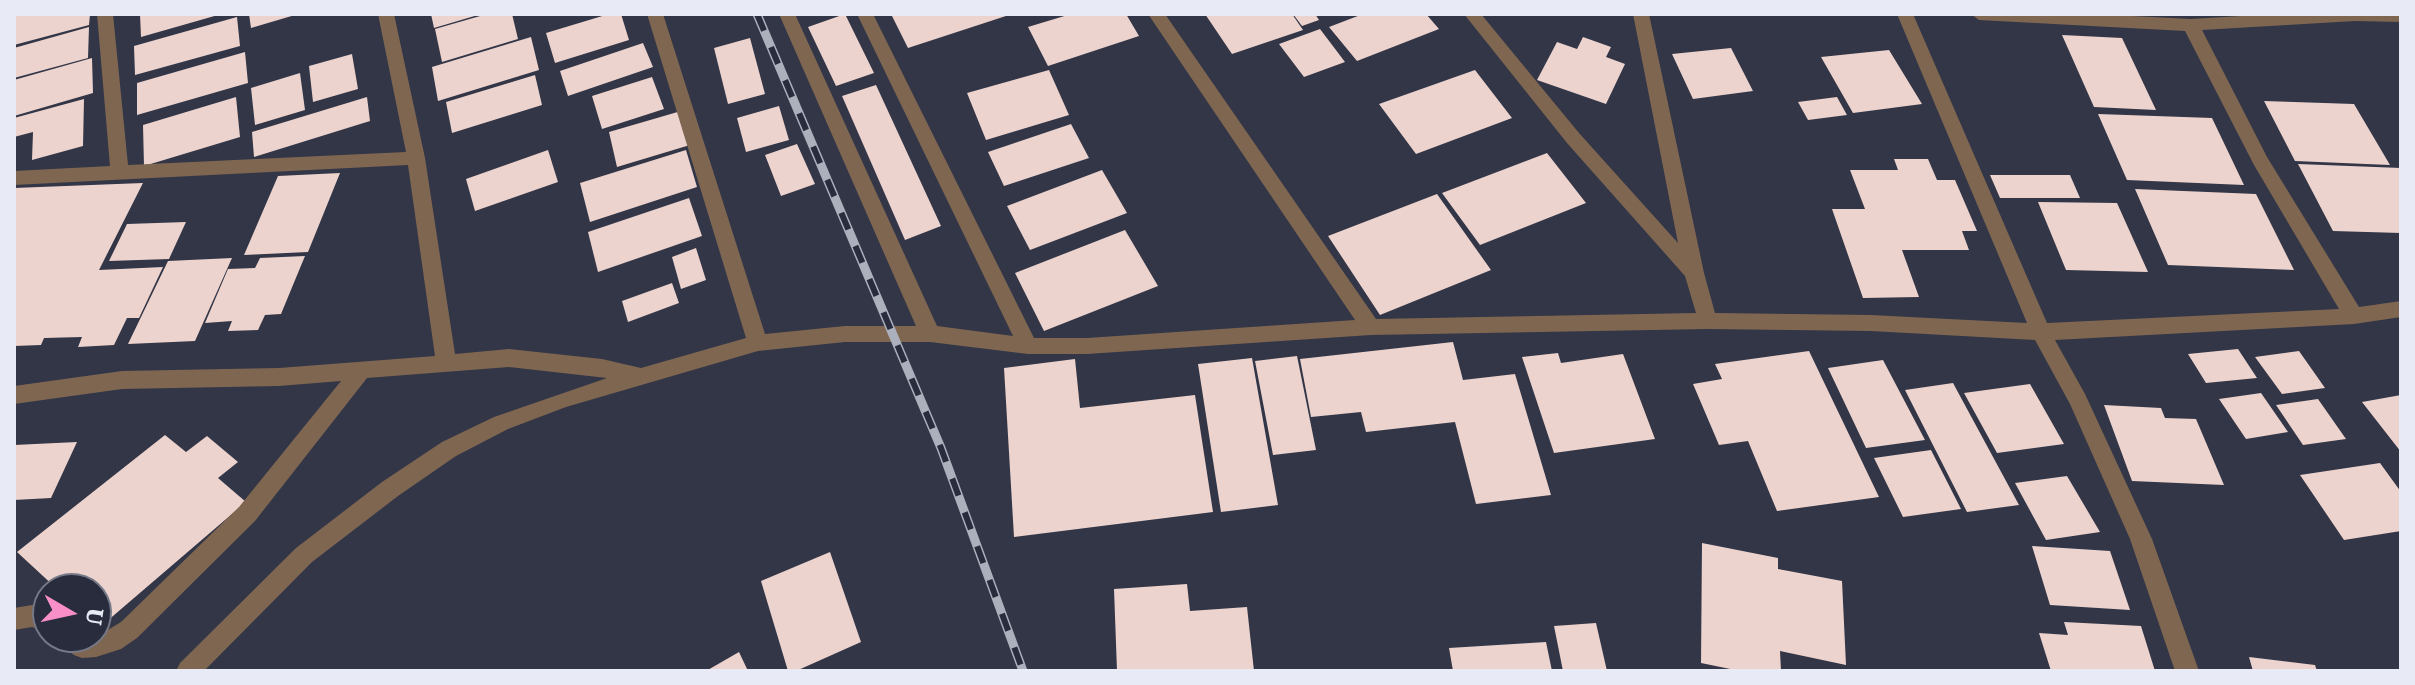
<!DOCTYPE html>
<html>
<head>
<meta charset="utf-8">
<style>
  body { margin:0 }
  #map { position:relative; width:2415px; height:685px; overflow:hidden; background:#323647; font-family:"Roboto Serif",serif }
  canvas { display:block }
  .frame { position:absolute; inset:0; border:16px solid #e8ebf5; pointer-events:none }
  .north { position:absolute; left:32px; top:573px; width:80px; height:80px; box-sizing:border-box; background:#282c3c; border:2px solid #757886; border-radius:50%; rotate:99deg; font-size:22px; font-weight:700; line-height:32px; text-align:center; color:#e8ebf5 }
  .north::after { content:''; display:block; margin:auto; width:28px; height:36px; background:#f98fc9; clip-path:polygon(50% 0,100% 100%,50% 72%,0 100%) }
</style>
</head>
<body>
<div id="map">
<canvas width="2415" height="685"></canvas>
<div class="frame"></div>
<div class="north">U</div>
</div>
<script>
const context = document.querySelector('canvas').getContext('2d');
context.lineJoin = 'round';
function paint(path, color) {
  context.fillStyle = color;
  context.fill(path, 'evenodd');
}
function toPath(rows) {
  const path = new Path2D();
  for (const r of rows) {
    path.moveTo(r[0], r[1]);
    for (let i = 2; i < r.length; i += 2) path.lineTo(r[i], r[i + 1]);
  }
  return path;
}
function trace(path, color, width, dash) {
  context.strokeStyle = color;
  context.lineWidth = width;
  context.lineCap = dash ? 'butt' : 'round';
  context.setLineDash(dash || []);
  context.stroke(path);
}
const building = toPath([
  [14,14,90,14,89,25,14,45],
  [140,14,218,14,218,15,141,37],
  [249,14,295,14,295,15,251,28],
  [431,14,478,14,478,15,434,28],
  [487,14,512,14,518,39,442,62,435,29],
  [609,14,621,14,629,40,555,63,546,33],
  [845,14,874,73,836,86,808,27],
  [896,14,1009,14,1009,15,908,48,892,16],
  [1071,14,1126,14,1139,36,1048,66,1028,27],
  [1205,14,1292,14,1303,30,1232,54],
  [1293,14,1315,14,1319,20,1302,26],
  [1363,14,1426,14,1439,29,1357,61,1329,27],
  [237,17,240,46,135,75,134,46],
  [89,27,88,58,14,78,14,48],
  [1320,29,1345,62,1304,77,1279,44],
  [2062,35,2122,38,2156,110,2094,107],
  [531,37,539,70,438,101,432,67],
  [1583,37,1611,47,1606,57,1625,64,1606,104,1537,80,1557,42,1577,49],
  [750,38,765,94,728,104,714,48],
  [643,43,653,67,568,96,560,71],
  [1731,48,1753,91,1693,99,1672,54],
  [1889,50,1922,104,1853,113,1821,57],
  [245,52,248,83,137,115,137,83],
  [352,54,358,89,313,102,309,66],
  [92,58,93,93,14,116,14,80],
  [1049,70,1069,115,986,140,967,93],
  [1475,70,1512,118,1416,154,1379,104],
  [300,73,305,110,255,125,251,88],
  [535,75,542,105,452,133,446,102],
  [652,77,664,109,602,129,592,96],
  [876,85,941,226,905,240,842,96],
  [236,97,240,137,144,166,143,125],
  [367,97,370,121,254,157,252,132],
  [1837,97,1847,115,1808,120,1798,102],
  [84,99,83,146,32,160,33,132,14,137,14,118],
  [2264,101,2354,104,2390,165,2295,161],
  [779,106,789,140,746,152,737,118],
  [681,111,690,145,617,167,609,132],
  [2098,114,2212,118,2244,185,2127,180],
  [1071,124,1089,158,1004,186,988,152],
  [797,144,815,184,781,196,765,155],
  [548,150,558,182,475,211,466,179],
  [686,150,697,187,590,222,580,183],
  [1547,153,1586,203,1480,245,1442,193],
  [1894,159,1928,159,1937,180,1955,180,1977,231,1962,231,1969,250,1902,250,1919,297,1863,298,1832,209,1865,209,1850,170,1898,170],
  [2298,164,2401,168,2401,233,2333,231],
  [1102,170,1127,213,1030,250,1007,206],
  [340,173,308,252,244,255,278,176],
  [1990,175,2070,175,2080,198,2000,198],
  [143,183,99,270,163,267,139,318,127,318,114,345,78,347,82,337,44,338,41,345,14,346,14,188],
  [2135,189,2256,194,2294,270,2168,265],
  [1437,194,1491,270,1380,315,1328,236],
  [689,198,702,236,598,272,588,232],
  [2038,202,2117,203,2148,272,2066,270],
  [186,222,169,259,109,261,127,224],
  [1125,230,1158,286,1044,331,1015,273],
  [696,248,706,280,681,289,672,257],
  [305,256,281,314,265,315,258,330,228,331,232,321,205,323,228,269,255,268,260,258],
  [232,258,195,341,128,344,168,261],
  [672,283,679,303,628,322,622,301],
  [1453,342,1463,380,1515,374,1551,495,1476,504,1455,422,1366,432,1361,412,1311,417,1300,359],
  [2238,349,2257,378,2206,383,2188,354],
  [1809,351,1879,497,1777,511,1748,441,1719,445,1693,384,1722,379,1715,364],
  [2299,351,2325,388,2282,394,2255,357],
  [1558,353,1561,363,1623,354,1655,439,1554,453,1522,357],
  [1297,356,1316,450,1273,455,1255,361],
  [1252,358,1278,505,1221,512,1198,364],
  [1075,359,1080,408,1195,395,1213,512,1014,537,1004,368],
  [1883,360,1925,440,1866,448,1828,368],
  [1953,383,2019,505,1967,512,1905,390],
  [2030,384,2064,444,1997,453,1964,393],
  [2261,393,2288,432,2246,439,2219,399],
  [2401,395,2401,452,2362,402],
  [2318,399,2346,439,2303,445,2276,405],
  [2104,405,2161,408,2165,418,2196,419,2224,485,2132,481],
  [165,435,186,452,207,436,238,462,218,478,246,502,99,628,96,625,96,589,57,589,17,552],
  [77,442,51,498,14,500,14,445],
  [1931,450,1961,509,1903,517,1874,458],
  [2380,463,2401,492,2401,531,2344,540,2300,475],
  [2067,476,2100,532,2046,540,2015,483],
  [1702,543,1778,558,1778,569,1842,581,1846,665,1780,651,1781,671,1740,671,1701,663],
  [2032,546,2110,551,2130,610,2050,605],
  [830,552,861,642,796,671,788,671,761,581],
  [1187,584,1190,611,1247,607,1254,671,1117,671,1114,589],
  [2064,622,2141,626,2155,671,2051,671,2039,633,2068,635],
  [1596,623,1607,671,1563,671,1554,626],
  [1546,642,1552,671,1453,671,1449,648],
  [739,652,748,671,706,671],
  [2249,657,2315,665,2317,671,2253,671]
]);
const minor = toPath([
  [97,14,113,14,128,165,406,152,378,14,394,14,425,158,455,354,509,349,602,359,641,368,746,338,647,14,663,14,765,334,845,326,916,326,779,14,795,14,937,326,1013,336,857,14,873,14,1034,338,1087,338,1355,320,1148,14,1165,14,1376,319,1696,313,1685,276,1567,143,1464,14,1481,14,1579,133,1678,243,1633,14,1649,14,1704,273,1715,313,1871,315,2027,323,1897,14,1913,14,2047,323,2339,309,2254,165,2185,31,1979,20,1971,14,2093,14,2191,19,2275,14,2401,14,2401,22,2355,21,2202,30,2267,157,2359,307,2401,301,2401,317,2354,324,2055,340,2085,394,2152,539,2199,671,2175,671,2130,539,2070,404,2035,340,1871,331,1708,329,1371,335,1087,354,1028,354,930,342,845,342,758,351,566,407,508,429,456,456,398,496,312,562,204,671,176,671,180,663,296,548,382,482,442,442,494,417,607,378,509,367,367,378,255,521,137,638,121,649,96,657,82,658,74,655,61,645,58,637,96,637,121,622,239,507,341,381,279,386,122,389,14,404,14,386,122,371,279,368,435,356,408,165,14,185,14,171,110,166,97,14],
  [32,605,48,611,48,633,32,627,14,630,14,608,32,605]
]);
const rail = toPath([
  [757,14,941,448,1023,671]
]);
paint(building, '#edd3ce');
paint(minor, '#7f6651');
trace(rail, '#acafbc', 9);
trace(rail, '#282c3c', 6, [18]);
</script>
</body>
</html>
